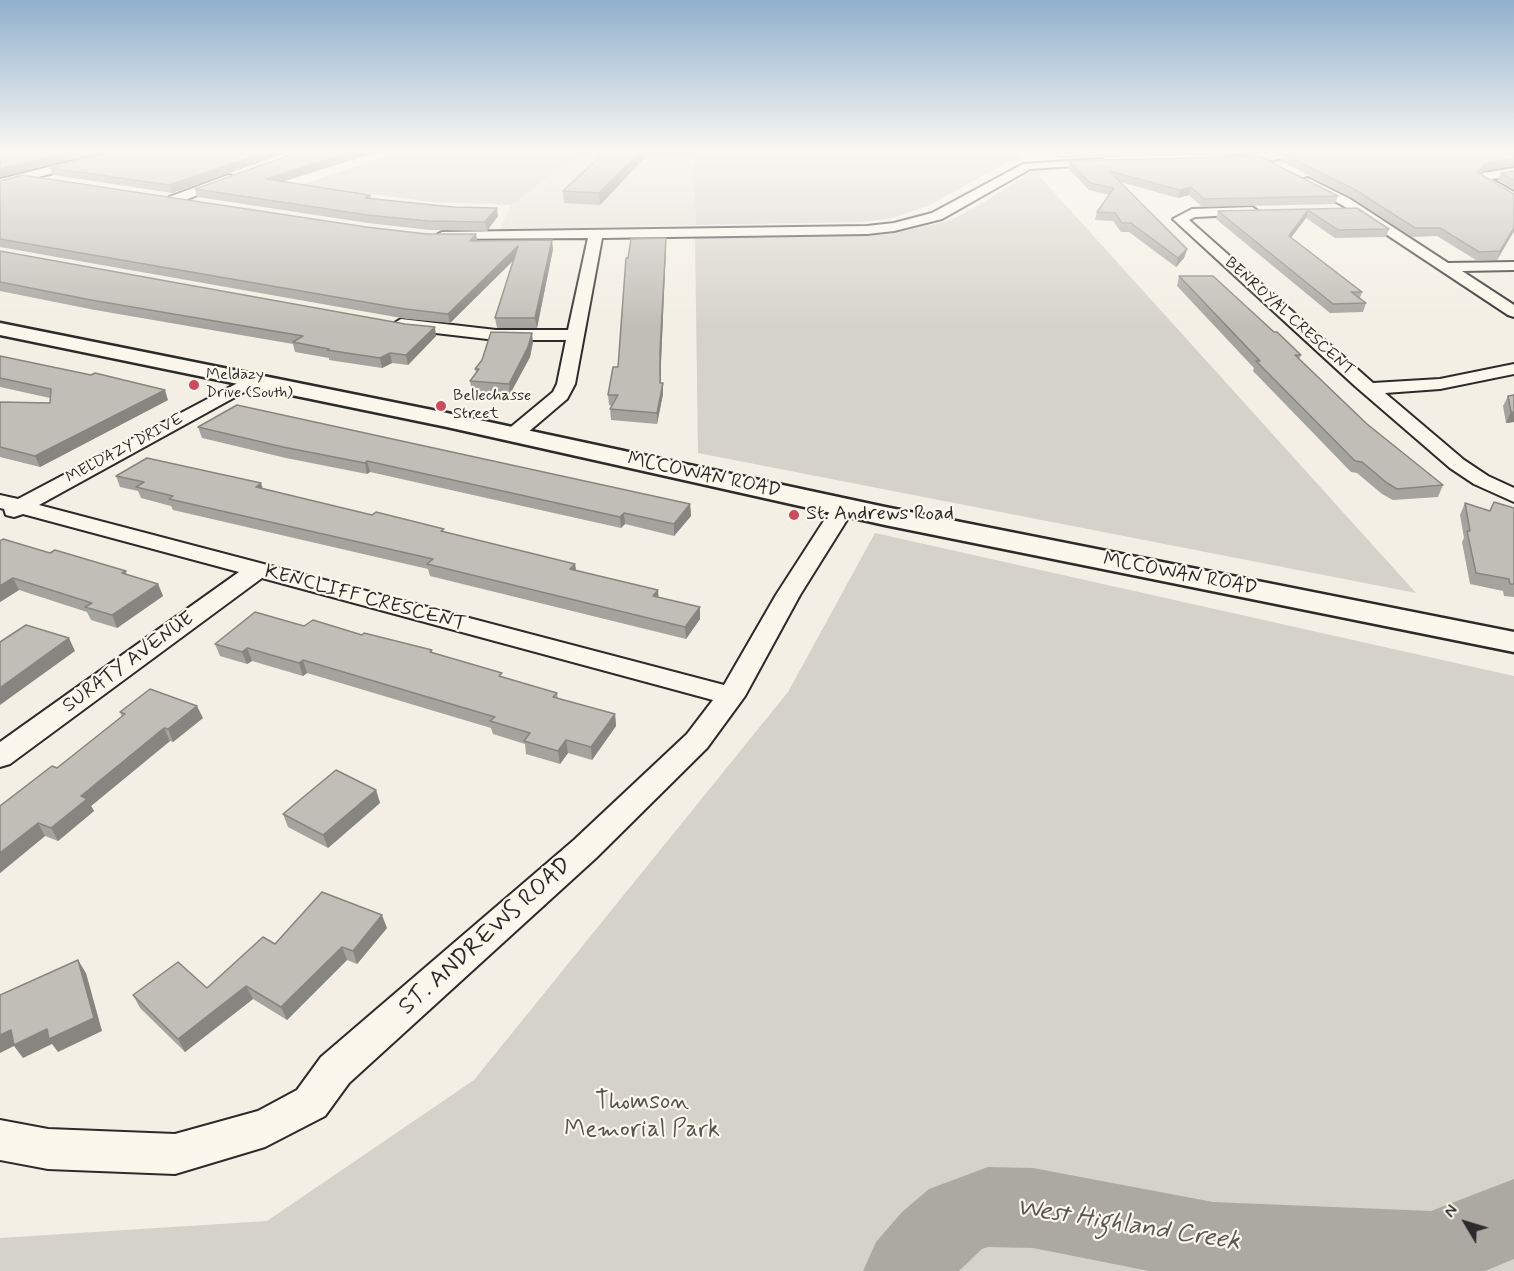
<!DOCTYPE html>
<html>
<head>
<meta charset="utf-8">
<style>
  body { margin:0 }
  #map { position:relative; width:1514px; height:1271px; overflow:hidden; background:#f3efe4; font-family:Mynerve,sans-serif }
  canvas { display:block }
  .north { position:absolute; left:1436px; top:1193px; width:60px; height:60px; -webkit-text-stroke:4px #fbf7ec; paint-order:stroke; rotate:308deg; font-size:16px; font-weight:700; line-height:24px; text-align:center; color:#2b2b2b }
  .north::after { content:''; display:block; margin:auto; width:21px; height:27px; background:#2b2b2b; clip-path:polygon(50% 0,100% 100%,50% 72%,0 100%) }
</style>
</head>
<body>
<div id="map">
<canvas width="1514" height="1271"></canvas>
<div class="north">N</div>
</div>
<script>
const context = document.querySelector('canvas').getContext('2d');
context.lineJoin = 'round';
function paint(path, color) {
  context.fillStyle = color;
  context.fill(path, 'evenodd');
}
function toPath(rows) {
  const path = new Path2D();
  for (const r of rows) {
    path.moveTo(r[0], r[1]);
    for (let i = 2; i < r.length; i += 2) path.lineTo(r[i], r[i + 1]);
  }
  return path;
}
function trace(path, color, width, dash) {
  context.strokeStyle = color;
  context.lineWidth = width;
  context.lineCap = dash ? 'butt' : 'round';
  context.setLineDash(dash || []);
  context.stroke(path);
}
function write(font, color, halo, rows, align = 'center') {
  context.font = font + ' Mynerve,sans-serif';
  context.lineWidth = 4.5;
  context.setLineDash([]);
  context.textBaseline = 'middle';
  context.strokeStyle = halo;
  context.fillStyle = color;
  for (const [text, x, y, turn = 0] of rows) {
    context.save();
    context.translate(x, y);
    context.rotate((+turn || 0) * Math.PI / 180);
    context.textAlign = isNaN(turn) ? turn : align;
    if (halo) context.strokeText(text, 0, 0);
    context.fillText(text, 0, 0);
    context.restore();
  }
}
const built = toPath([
  [586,150,693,152,696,225,499,230,511,205]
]);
const green = toPath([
  [404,150,586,150,511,205,429,202,303,184],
  [665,150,1014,150,1023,160,1008,162,930,205,889,219,861,222,696,225,693,152],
  [1034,170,1416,593,698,453,695,237,886,235,949,221,981,204],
  [875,533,1514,676,1514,1271,0,1271,0,1238,267,1221,474,1080,788,692]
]);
const river = toPath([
  [988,1167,1033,1168,1213,1202,1431,1211,1514,1179,1514,1259,1485,1271,1149,1271,1033,1248,988,1247,982,1249,959,1271,863,1271,876,1242,902,1212,929,1189,988,1167]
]);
const street = toPath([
  [117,150,136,150,134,152,0,187,0,179,117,150],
  [1293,150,1316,150,1314,152,1274,160,1228,163,1222,160,1228,157,1293,150],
  [1101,159,1107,162,1105,164,1030,169,942,219,894,231,867,234,602,238,575,384,567,399,520,439,513,441,506,439,503,435,506,431,553,392,557,384,566,340,496,340,401,329,393,324,401,319,496,330,568,330,588,238,437,239,435,236,442,232,867,226,894,223,932,213,1023,164,1101,159],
  [1514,168,1514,176,1491,179,1514,192,1514,201,1476,179,1483,173,1514,168],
  [228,175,232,176,232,182,177,203,173,204,167,200,169,197,228,175],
  [1308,178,1350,199,1448,263,1514,262,1514,270,1462,271,1514,305,1514,317,1508,315,1342,205,1304,185,1304,179,1308,178],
  [1252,207,1258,211,1257,214,1195,217,1189,220,1373,383,1440,379,1514,364,1514,374,1440,389,1385,393,1464,460,1488,476,1514,488,1514,502,1474,484,1450,468,1355,386,1173,219,1192,209,1252,207],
  [251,376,257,377,260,381,257,385,39,505,724,685,776,595,836,502,844,500,852,502,855,507,800,595,745,696,707,748,596,858,349,1083,325,1116,265,1147,175,1174,48,1169,0,1160,0,1120,48,1129,175,1134,258,1111,297,1090,321,1057,574,840,687,734,713,700,262,578,10,764,0,767,0,742,239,572,23,514,14,517,6,515,4,509,0,508,0,495,18,499,251,376]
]);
const secondary = toPath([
  [0,323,447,413,885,507,1514,632,1514,652,885,525,447,427,0,335,0,323]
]);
const wall = toPath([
  [120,150,295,150,172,193,53,175,50,168],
  [304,150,383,150,283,182,370,195,371,198,498,216,487,231,429,230,368,223,197,197,195,189],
  [607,150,650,150,650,152,600,205,564,203,563,191],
  [1050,150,1287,150,1226,155,1058,158],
  [1283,154,1483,171,1480,173,1514,231,1497,260,1476,260,1437,236,1412,237,1351,197,1281,161],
  [1069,161,1338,196,1335,204,1202,207,1189,195,1178,198,1120,182,1187,249,1184,258,1176,267,1129,232,1121,232,1113,221,1095,220,1097,212,1109,195,1089,190,1068,168],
  [1514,171,1514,189,1498,180,1501,173],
  [0,181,427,234,476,234,477,241,553,249,537,328,497,328,495,318,513,260,450,323,407,319,0,247],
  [1357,208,1389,229,1386,237,1335,238,1306,218,1291,238,1362,292,1360,298,1366,303,1363,312,1330,313,1216,219,1218,211],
  [666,247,661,362,661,383,663,383,663,394,657,424,611,420,610,409,612,406,609,405,608,395],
  [0,251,436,336,408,365,392,363,382,368,329,360,329,358,295,352,293,344,95,310,0,291],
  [1179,276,1274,332,1301,355,1299,359,1367,424,1443,485,1438,497,1393,500,1382,494,1357,473,1351,472,1253,371,1254,368,1177,286],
  [533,342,530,357,510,394,472,391,470,381,476,373,475,369],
  [0,356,168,400,40,467,0,457,0,402,50,403,50,398,0,387],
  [1508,396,1514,422,1506,423,1503,406],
  [198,427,690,504,691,516,674,536,625,524,621,528,370,472,367,474,286,458,202,438],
  [116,476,263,489,575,564,576,571,659,597,700,607,700,619,686,639,430,576,428,569,173,510,171,506,141,498,138,491,120,487],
  [1465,503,1490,511,1514,508,1514,597,1504,596,1503,591,1470,584,1462,542,1464,538,1460,515],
  [0,541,126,571,127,575,158,584,163,596,117,628,91,620,87,612,19,590,0,602],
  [304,626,362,635,432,650,432,652,503,677,557,693,558,699,615,714,616,726,592,760,568,753,560,764,526,754,525,744,493,734,491,728,307,673,303,676,252,661,247,664,220,656,215,644],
  [120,712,203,718,173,742,170,741,91,806,94,811,58,841,45,836,0,873,0,806,57,768,122,717],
  [376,790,380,803,328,848,288,827,283,814],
  [387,928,357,964,347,960,287,1020,253,999,185,1052,140,1008,133,995,207,988,275,944]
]);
const shadedWall = toPath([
  [76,150,108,150,0,177,0,169],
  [272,150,295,150,172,193,169,185],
  [358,150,383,150,268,186,266,179],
  [642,150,650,150,650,152,600,205,599,193],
  [1227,150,1287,150,1226,155],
  [1514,159,1514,166,1483,171,1474,179,1477,172,1486,163],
  [1191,187,1189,195,1178,198,1180,190],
  [497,208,498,216,487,231,485,222],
  [1308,210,1306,218,1286,244,1289,236],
  [1514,228,1514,231,1497,260,1500,251],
  [476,234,477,242,470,241],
  [666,238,666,247,661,362,660,394,660,352],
  [552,240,553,249,537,328,535,318],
  [518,246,519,255,450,323,448,314],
  [1187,249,1184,258,1176,267,1178,258],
  [435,327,436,336,408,365,406,355],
  [532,333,533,342,530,357,510,394,509,384],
  [390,353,392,363,382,368,380,358],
  [663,383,663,394,657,424,657,413],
  [165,390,168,400,40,467,35,456],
  [1511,412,1514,412,1514,422,1506,423],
  [367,461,370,472,367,474,365,463],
  [261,483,265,495,256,487],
  [690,504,691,516,674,536,674,524],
  [624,513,625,524,621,528,620,517],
  [575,564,577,576,570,569],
  [13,578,19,590,0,602,0,586],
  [158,584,163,596,117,628,112,615],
  [658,590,659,602,653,596],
  [700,607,700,619,686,639,685,627],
  [69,638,75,651,0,705,0,688],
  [247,648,252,661,247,664,242,652],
  [303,660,307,673,303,676,299,663],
  [197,706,203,718,173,742,168,729],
  [615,714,616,726,592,760,591,747],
  [164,728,170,741,91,806,94,811,58,841,51,828,81,796],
  [566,740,568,753,560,764,558,751],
  [376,790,380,803,328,848,323,835],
  [38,823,45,836,0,873,0,853],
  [382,915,387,928,357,964,353,951],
  [342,947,347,960,287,1020,281,1007],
  [78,960,86,973,102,1031,58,1052,52,1044,23,1058,14,1046,0,1053,0,1035,11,1030,47,1029],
  [246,986,253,999,185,1052,178,1039]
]);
const building = toPath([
  [0,150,76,150,0,169,0,150],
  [120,150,272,150,169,185,50,168,120,150],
  [304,150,358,150,266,179,370,195,365,198,453,207,497,208,485,222,428,221,367,215,195,189,304,150],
  [607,150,642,150,599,193,563,191,607,150],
  [1058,150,1106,150,1059,151,1058,150],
  [1301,150,1514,150,1514,159,1486,163,1477,172,1514,194,1514,228,1500,251,1479,252,1440,228,1415,228,1354,189,1283,154,1301,150],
  [1259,156,1338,196,1204,199,1191,187,1180,190,1109,171,1187,249,1178,258,1131,223,1122,223,1115,213,1097,212,1114,188,1090,183,1069,161,1259,156],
  [1514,171,1514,180,1501,173,1514,171],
  [22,175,366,227,427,234,476,234,470,241,552,240,535,318,495,318,518,246,448,314,405,309,0,239,0,181,22,175],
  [1357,208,1389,229,1338,230,1308,210,1289,236,1362,292,1351,292,1366,303,1333,304,1218,211,1357,208],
  [666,238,660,352,660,383,663,383,657,413,610,409,618,395,608,395,613,367,618,367,626,258,628,258,631,239,666,238],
  [0,251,405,324,435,327,406,355,390,353,380,358,327,350,329,349,293,342,303,336,91,300,0,282,0,251],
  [1179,276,1213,276,1274,332,1277,332,1301,355,1295,355,1367,424,1443,485,1397,489,1387,483,1362,462,1355,461,1256,361,1260,361,1179,276],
  [491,332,532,333,528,347,509,384,470,381,479,369,475,369,482,360,491,332],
  [0,356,91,375,95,373,165,390,35,456,0,447,0,402,50,403,51,389,0,378,0,356],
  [1514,395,1514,412,1511,412,1508,396,1514,395],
  [237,405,690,504,674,524,624,513,620,517,367,461,365,463,283,447,198,427,237,405],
  [147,458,261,483,256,487,372,515,376,512,444,529,441,531,575,564,570,569,658,590,653,596,700,607,685,627,427,564,433,559,169,499,173,496,136,487,144,482,116,476,147,458],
  [1494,502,1514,508,1514,584,1510,584,1509,579,1476,573,1467,531,1470,531,1465,503,1490,511,1494,502],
  [3,539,50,553,55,550,126,571,122,573,158,584,112,615,85,607,92,603,13,578,0,586,0,541,3,539],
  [255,612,304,626,313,620,362,635,364,633,432,650,430,652,502,673,499,676,557,693,553,697,615,714,591,747,566,740,558,751,524,741,530,733,490,721,495,717,303,660,299,663,247,648,242,652,215,644,255,612],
  [26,625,69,638,0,688,0,642,26,625],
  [150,689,197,706,168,729,164,728,81,796,87,799,51,828,38,823,0,853,0,806,52,766,57,768,125,714,120,712,150,689],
  [336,770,376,790,323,835,283,814,336,770],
  [322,892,382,915,353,951,342,947,281,1007,246,986,178,1039,133,995,178,962,207,988,263,937,275,944,322,892],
  [78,960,94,1018,49,1039,47,1029,14,1045,11,1030,0,1035,0,995,78,960]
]);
const markers = [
  [194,385,6,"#d1495b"],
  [441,406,6,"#d1495b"],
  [794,515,6,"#d1495b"]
];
const farStreetnames = [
  ["BENROYAL CRESCENT",1289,317,42],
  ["MELDAZY DRIVE",125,449,-28]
];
const farPoinames = [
  ["Meldazy",206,376],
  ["Drive (South)",206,394],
  ["Bellechasse",453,397],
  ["Street",453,415]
];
const streetNames = [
  ["MCCOWAN ROAD",704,476,12],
  ["MCCOWAN ROAD",1180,575,11],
  ["KENCLIFF CRESCENT",365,599,15],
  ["SURATY AVENUE",129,663,-36]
];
const poiNames = [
  ["St. Andrews Road",806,515]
];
const nearStreetnames = [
  ["ST. ANDREWS ROAD",486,937,-42]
];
const nearParknames = [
  ["Thomson",642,1103],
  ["Memorial Park",642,1131]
];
const nearWaternames = [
  ["West Highland Creek",1128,1226,9]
];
paint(built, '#e4e0d6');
paint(green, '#d5d2c9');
paint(river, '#aca9a2');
trace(street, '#2b2b2b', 4);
trace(secondary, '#2b2b2b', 5);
paint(street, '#fbf7ec');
paint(secondary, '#fbf7ec');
paint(wall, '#a5a39d');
paint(shadedWall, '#86857f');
paint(building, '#c0beb6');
trace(building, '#86857f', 1.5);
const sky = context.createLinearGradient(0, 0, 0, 328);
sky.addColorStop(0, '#90b0cc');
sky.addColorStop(0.46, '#faf8f3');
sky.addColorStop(1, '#faf8f300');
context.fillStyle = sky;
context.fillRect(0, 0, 1514, 328);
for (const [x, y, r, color] of markers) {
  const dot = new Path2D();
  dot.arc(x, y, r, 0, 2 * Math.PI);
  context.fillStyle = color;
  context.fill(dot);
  trace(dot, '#fbf7ec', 2);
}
write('16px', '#2b2b2b', '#fbf7ec', farStreetnames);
write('16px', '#2b2b2b', '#fbf7ec', farPoinames, 'left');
write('20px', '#2b2b2b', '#fbf7ec', streetNames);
write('20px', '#2b2b2b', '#fbf7ec', poiNames, 'left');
write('24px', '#2b2b2b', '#fbf7ec', nearStreetnames);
write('24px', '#565552', '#fbf7ec', nearParknames);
write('italic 26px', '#585755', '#fbf7ec', nearWaternames);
</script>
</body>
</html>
